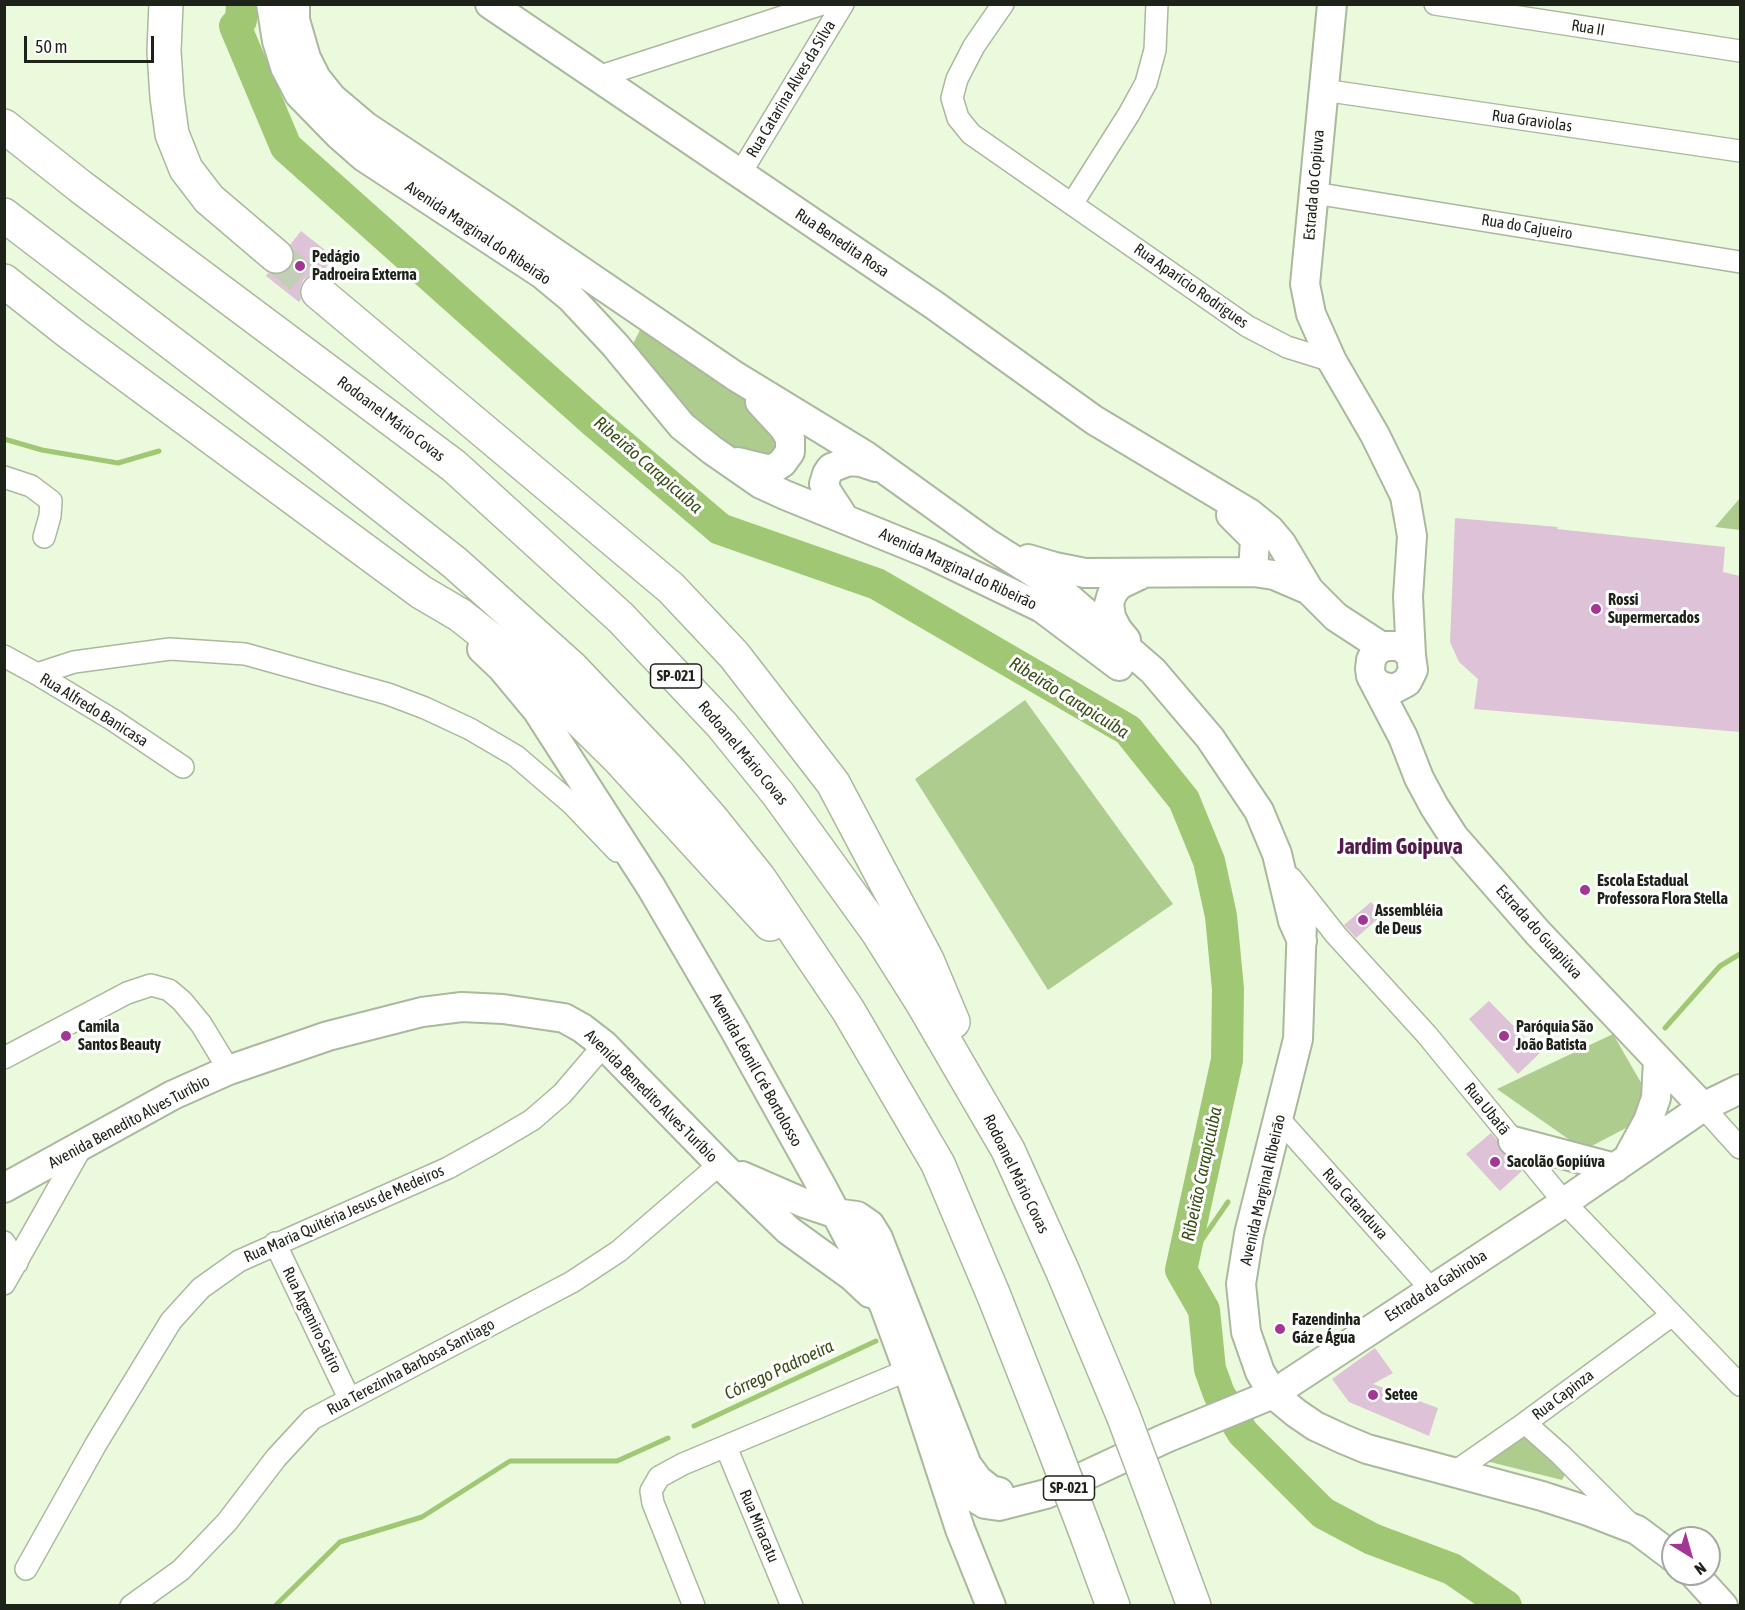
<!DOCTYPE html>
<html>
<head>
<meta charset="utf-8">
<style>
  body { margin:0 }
  #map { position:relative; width:1745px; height:1610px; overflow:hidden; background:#ebfadd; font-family:"Asap Condensed",sans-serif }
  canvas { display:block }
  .frame { position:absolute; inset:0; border:6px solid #1e2319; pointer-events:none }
  .north { position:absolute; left:1661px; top:1526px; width:60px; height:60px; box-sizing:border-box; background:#fff; border:2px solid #a5a7a3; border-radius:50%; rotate:143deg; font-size:16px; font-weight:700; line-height:24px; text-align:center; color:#1e2319 }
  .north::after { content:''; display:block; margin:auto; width:21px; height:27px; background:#a33594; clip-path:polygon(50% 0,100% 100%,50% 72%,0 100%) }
  .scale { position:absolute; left:24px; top:36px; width:130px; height:27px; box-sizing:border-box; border:3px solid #1e2319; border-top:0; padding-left:8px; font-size:18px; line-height:21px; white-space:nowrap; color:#1e2319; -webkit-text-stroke:4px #fff; paint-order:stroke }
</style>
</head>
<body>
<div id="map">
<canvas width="1745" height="1610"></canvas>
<div class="frame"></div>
<div class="north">N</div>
<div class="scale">50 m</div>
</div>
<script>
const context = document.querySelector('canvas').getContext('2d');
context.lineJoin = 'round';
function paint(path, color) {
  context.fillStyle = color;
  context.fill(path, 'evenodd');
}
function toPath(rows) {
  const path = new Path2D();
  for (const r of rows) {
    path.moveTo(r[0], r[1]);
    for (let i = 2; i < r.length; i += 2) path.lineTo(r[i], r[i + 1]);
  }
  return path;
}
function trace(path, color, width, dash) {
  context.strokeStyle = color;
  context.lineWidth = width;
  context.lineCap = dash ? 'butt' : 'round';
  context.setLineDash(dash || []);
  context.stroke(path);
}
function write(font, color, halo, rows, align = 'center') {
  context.font = font + ' "Asap Condensed",sans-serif';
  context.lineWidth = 6;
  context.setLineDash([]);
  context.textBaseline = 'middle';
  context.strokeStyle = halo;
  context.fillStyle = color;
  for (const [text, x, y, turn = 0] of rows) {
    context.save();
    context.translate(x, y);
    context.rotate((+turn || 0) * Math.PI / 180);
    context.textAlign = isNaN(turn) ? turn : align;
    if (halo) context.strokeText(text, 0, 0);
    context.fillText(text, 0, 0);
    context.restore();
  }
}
const green = toPath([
  [641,328,713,375,744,398,779,441,776,455,765,461,731,450,712,436,678,401,632,346],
  [1740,498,1740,530,1715,527],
  [1025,700,1173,904,1048,990,915,779],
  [1613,1034,1647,1093,1640,1116,1628,1127,1584,1150,1497,1089],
  [1524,1432,1567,1471,1562,1480,1486,1461]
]);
const stream = toPath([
  [4,439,42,450,118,463,159,451],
  [1665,1028,1720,966,1740,954],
  [1181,1270,1228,1202],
  [694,1426,876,1341],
  [275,1606,340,1542,422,1517,510,1461,617,1461,668,1438]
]);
const river = toPath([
  [242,4,241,20,235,26,286,147,592,420,720,529,877,584,1128,730,1184,800,1209,861,1221,916,1228,989,1227,1060,1181,1270,1204,1310,1210,1369,1219,1394,1243,1433,1323,1513,1372,1539,1452,1569,1506,1606]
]);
const building = toPath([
  [301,231,334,257,321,274,311,275,303,280,300,288,301,299,299,302,266,276,268,273,282,274,291,268,294,259,294,250,290,245],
  [1455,518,1558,527,1557,529,1725,547,1723,572,1740,576,1740,732,1474,709,1478,679,1459,662,1450,642],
  [1371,902,1382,915,1356,938,1344,925],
  [1489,1001,1540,1053,1518,1074,1469,1019],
  [1491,1133,1497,1140,1501,1152,1511,1158,1522,1171,1500,1191,1466,1154],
  [1375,1348,1393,1373,1373,1384,1438,1408,1429,1436,1349,1402,1332,1379]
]);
const highwayTunnel = toPath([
  [276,256,318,292]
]);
const street = toPath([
  [1003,4,974,46,957,79,952,98,958,118,971,134,1247,326,1287,347,1332,361],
  [1435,4,1740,51],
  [598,77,822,4],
  [1323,90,1740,151],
  [740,174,843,4],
  [1314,193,1740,262],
  [1072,204,1129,114,1146,83,1155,50,1157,4],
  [4,477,31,486,51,501,50,516,44,537],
  [4,656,37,674,113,720,183,767],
  [37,674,74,662,170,649,245,654,388,694,425,708,470,729,516,756,572,804,617,851],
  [1291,878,1336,935,1427,1035,1564,1202,1740,1385],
  [4,1058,127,993,151,985,169,990,182,1001,201,1024,229,1070],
  [1703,1107,1740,1148],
  [1279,1119,1431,1289],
  [4,1242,17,1263],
  [275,1243,349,1398],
  [4,1284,82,1146],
  [1525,1423,1560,1454,1630,1524],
  [726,1447,792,1606],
  [1453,1473,1525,1423,1672,1315],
  [26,1569,96,1444,171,1321,201,1288,239,1261,448,1168,493,1143,532,1120,562,1094,604,1045],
  [131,1606,181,1570,227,1522,276,1458,312,1419,572,1282,619,1251,720,1164],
  [694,1606,653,1503,651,1491,659,1477,683,1464,908,1370]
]);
const secondary = toPath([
  [271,4,277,41,285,67,299,94,339,135,364,157,542,274,571,298,615,345,682,426,712,450,761,484,785,495,930,554,1042,608,1119,666],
  [295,4,295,20,306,58,316,78,332,98,365,126,499,215,735,376,866,456,987,543,1055,586,1153,671,1210,738,1259,811,1277,854,1293,921,1302,941],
  [490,4,934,305,1094,420,1249,513,1270,530,1281,543,1309,590],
  [1332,4,1305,284,1311,314,1332,361,1375,435,1405,496,1412,536,1408,597,1411,655],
  [738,462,771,470,782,463,790,452,790,438,784,428,760,402],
  [1231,515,1255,539,1253,572],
  [844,518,827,492,824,484,827,474,831,468,849,461,861,462,876,467],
  [1028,559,1055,567,1085,573,1253,572,1274,575,1309,590,1336,617,1382,647],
  [1126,640,1117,629,1111,617,1109,604,1112,594,1119,585,1144,573],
  [482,649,502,668,537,710,651,887,733,1027,822,1187,884,1305,908,1370,960,1529,991,1606],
  [1375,681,1380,686,1394,689,1407,682,1413,670,1411,655,1400,646,1385,646,1375,652,1371,660,1370,669,1371,676,1403,737,1419,778,1434,806,1454,837,1538,933,1703,1107],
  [1302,922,1298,1039,1249,1234,1241,1284,1246,1332,1260,1372,1273,1394,1296,1413,1315,1426,1343,1439,1367,1449,1542,1496,1588,1511,1637,1530,1673,1557],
  [1513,1141,1615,1168],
  [1630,1154,1648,1121,1656,1098,1658,1060],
  [742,1176,804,1203,834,1213,857,1216,870,1225,878,1238,967,1465,978,1480,991,1490,999,1492],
  [4,1188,173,1095,229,1070,328,1036,422,1012,462,1007,503,1009,564,1018,582,1028,604,1045,720,1164,788,1230,853,1277,870,1293],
  [943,1465,964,1491,985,1504,999,1506,1046,1494,1166,1438,1273,1394,1553,1210,1703,1107,1740,1089],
  [1694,1574,1723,1606]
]);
const highway = toPath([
  [166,4,164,51,167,97,172,134,186,169,209,199,276,256],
  [4,126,81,187,454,466,621,618,722,725,778,794,877,931,923,1004,1008,1150,1063,1272,1123,1415],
  [4,215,313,451,455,563,572,668,670,771,711,818,759,878,848,1010,938,1164,994,1296,1050,1438],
  [4,281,70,333,421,592,460,615,489,638,544,685,620,760,770,924],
  [318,292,671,588,734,655,833,783,927,960,953,1022],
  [1159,1511,1194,1606],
  [1088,1538,1113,1606]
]);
const highwayBridge = toPath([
  [1123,1415,1159,1511],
  [1050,1438,1088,1538]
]);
const markers = [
  [300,266,6,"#a33594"],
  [1596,609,6,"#a33594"],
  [1585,890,6,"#a33594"],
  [1363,920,6,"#a33594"],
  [66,1036,6,"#a33594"],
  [1504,1036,6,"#a33594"],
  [1495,1162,6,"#a33594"],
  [1280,1329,6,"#a33594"],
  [1373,1395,6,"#a33594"]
];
const shields = [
  [676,676,51],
  [1069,1488,51]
];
const shieldNames = [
  ["SP-021",676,676],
  ["SP-021",1069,1488]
];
const streetNames = [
  ["Rua II",1588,28,9],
  ["Rua Catarina Alves da Silva",791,89,-59],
  ["Rua Graviolas",1532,121,8],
  ["Estrada do Copiuva",1314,185,-85],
  ["Rua do Cajueiro",1527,227,9],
  ["Avenida Marginal do Ribeirão",478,233,34],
  ["Rua Benedita Rosa",842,243,34],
  ["Rua Aparício Rodrigues",1191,286,35],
  ["Rodoanel Mário Covas",391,419,37],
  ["Avenida Marginal do Ribeirão",958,569,25],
  ["Rua Alfredo Banicasa",94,710,32],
  ["Rodoanel Mário Covas",743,753,50],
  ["Estrada do Guapiúva",1539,932,48],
  ["Avenida Léonil Cré Bortolosso",756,1070,61],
  ["Avenida Benedito Alves Turíbio",651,1096,45],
  ["Rua Ubatã",1487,1109,51],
  ["Avenida Benedito Alves Turíbio",129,1122,-28],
  ["Rodoanel Mário Covas",1016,1174,64],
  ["Avenida Marginal Ribeirão",1263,1190,-77],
  ["Rua Catanduva",1355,1204,48],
  ["Rua Maria Quitéria Jesus de Medeiros",344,1214,-24],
  ["Estrada da Gabiroba",1436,1286,-33],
  ["Rua Argemiro Satiro",312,1320,64],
  ["Rua Terezinha Barbosa Santiago",411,1367,-28],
  ["Rua Capinza",1563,1395,-37],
  ["Rua Miracatu",759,1526,67]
];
const poiNames = [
  ["Pedágio",312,257],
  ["Padroeira Externa",312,275],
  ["Rossi",1608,600],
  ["Supermercados",1608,618],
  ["Escola Estadual",1597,881],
  ["Professora Flora Stella",1597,899],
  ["Assembléia",1375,911],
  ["de Deus",1375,929],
  ["Camila",78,1027],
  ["Santos Beauty",78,1045],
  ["Paróquia São",1516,1027],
  ["João Batista",1516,1045],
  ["Sacolão Gopiúva",1507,1162],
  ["Fazendinha",1292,1320],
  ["Gáz e Água",1292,1338],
  ["Setee",1385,1395]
];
const waterNames = [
  ["Ribeirão Carapicuíba",648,465,41],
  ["Ribeirão Carapicuíba",1069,698,32],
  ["Ribeirão Carapicuíba",1202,1174,-78],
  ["Córrego Padroeira",779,1370,-25]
];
const districtNames = [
  ["Jardim Goipuva",1400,847]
];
paint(green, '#adcc8e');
trace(stream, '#a0c773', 5);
trace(river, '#a0c773', 32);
paint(building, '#dec3d8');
trace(highwayTunnel, '#c2cfb6', 33, [33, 16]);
trace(street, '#aab89d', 24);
trace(secondary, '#aab89d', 32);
trace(highway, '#aab89d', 36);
trace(street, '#fff', 21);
trace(secondary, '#fff', 28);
trace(highway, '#fff', 33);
trace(highwayBridge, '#aab89d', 36, []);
trace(highwayBridge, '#fff', 33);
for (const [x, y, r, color] of markers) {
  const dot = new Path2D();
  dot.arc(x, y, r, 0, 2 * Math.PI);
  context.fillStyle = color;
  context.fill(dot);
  trace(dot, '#fff', 2);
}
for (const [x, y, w] of shields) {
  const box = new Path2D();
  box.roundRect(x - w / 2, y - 12, w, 24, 4.5);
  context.fillStyle = '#fff';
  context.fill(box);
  trace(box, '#1e2319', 1.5);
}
write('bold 15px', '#1e2319', null, shieldNames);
write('16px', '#1e2319', '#fff', streetNames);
write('bold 16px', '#1e2319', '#fff', poiNames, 'left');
write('italic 18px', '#374f14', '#fff', waterNames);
write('bold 22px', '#511c49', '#fff', districtNames);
</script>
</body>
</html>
